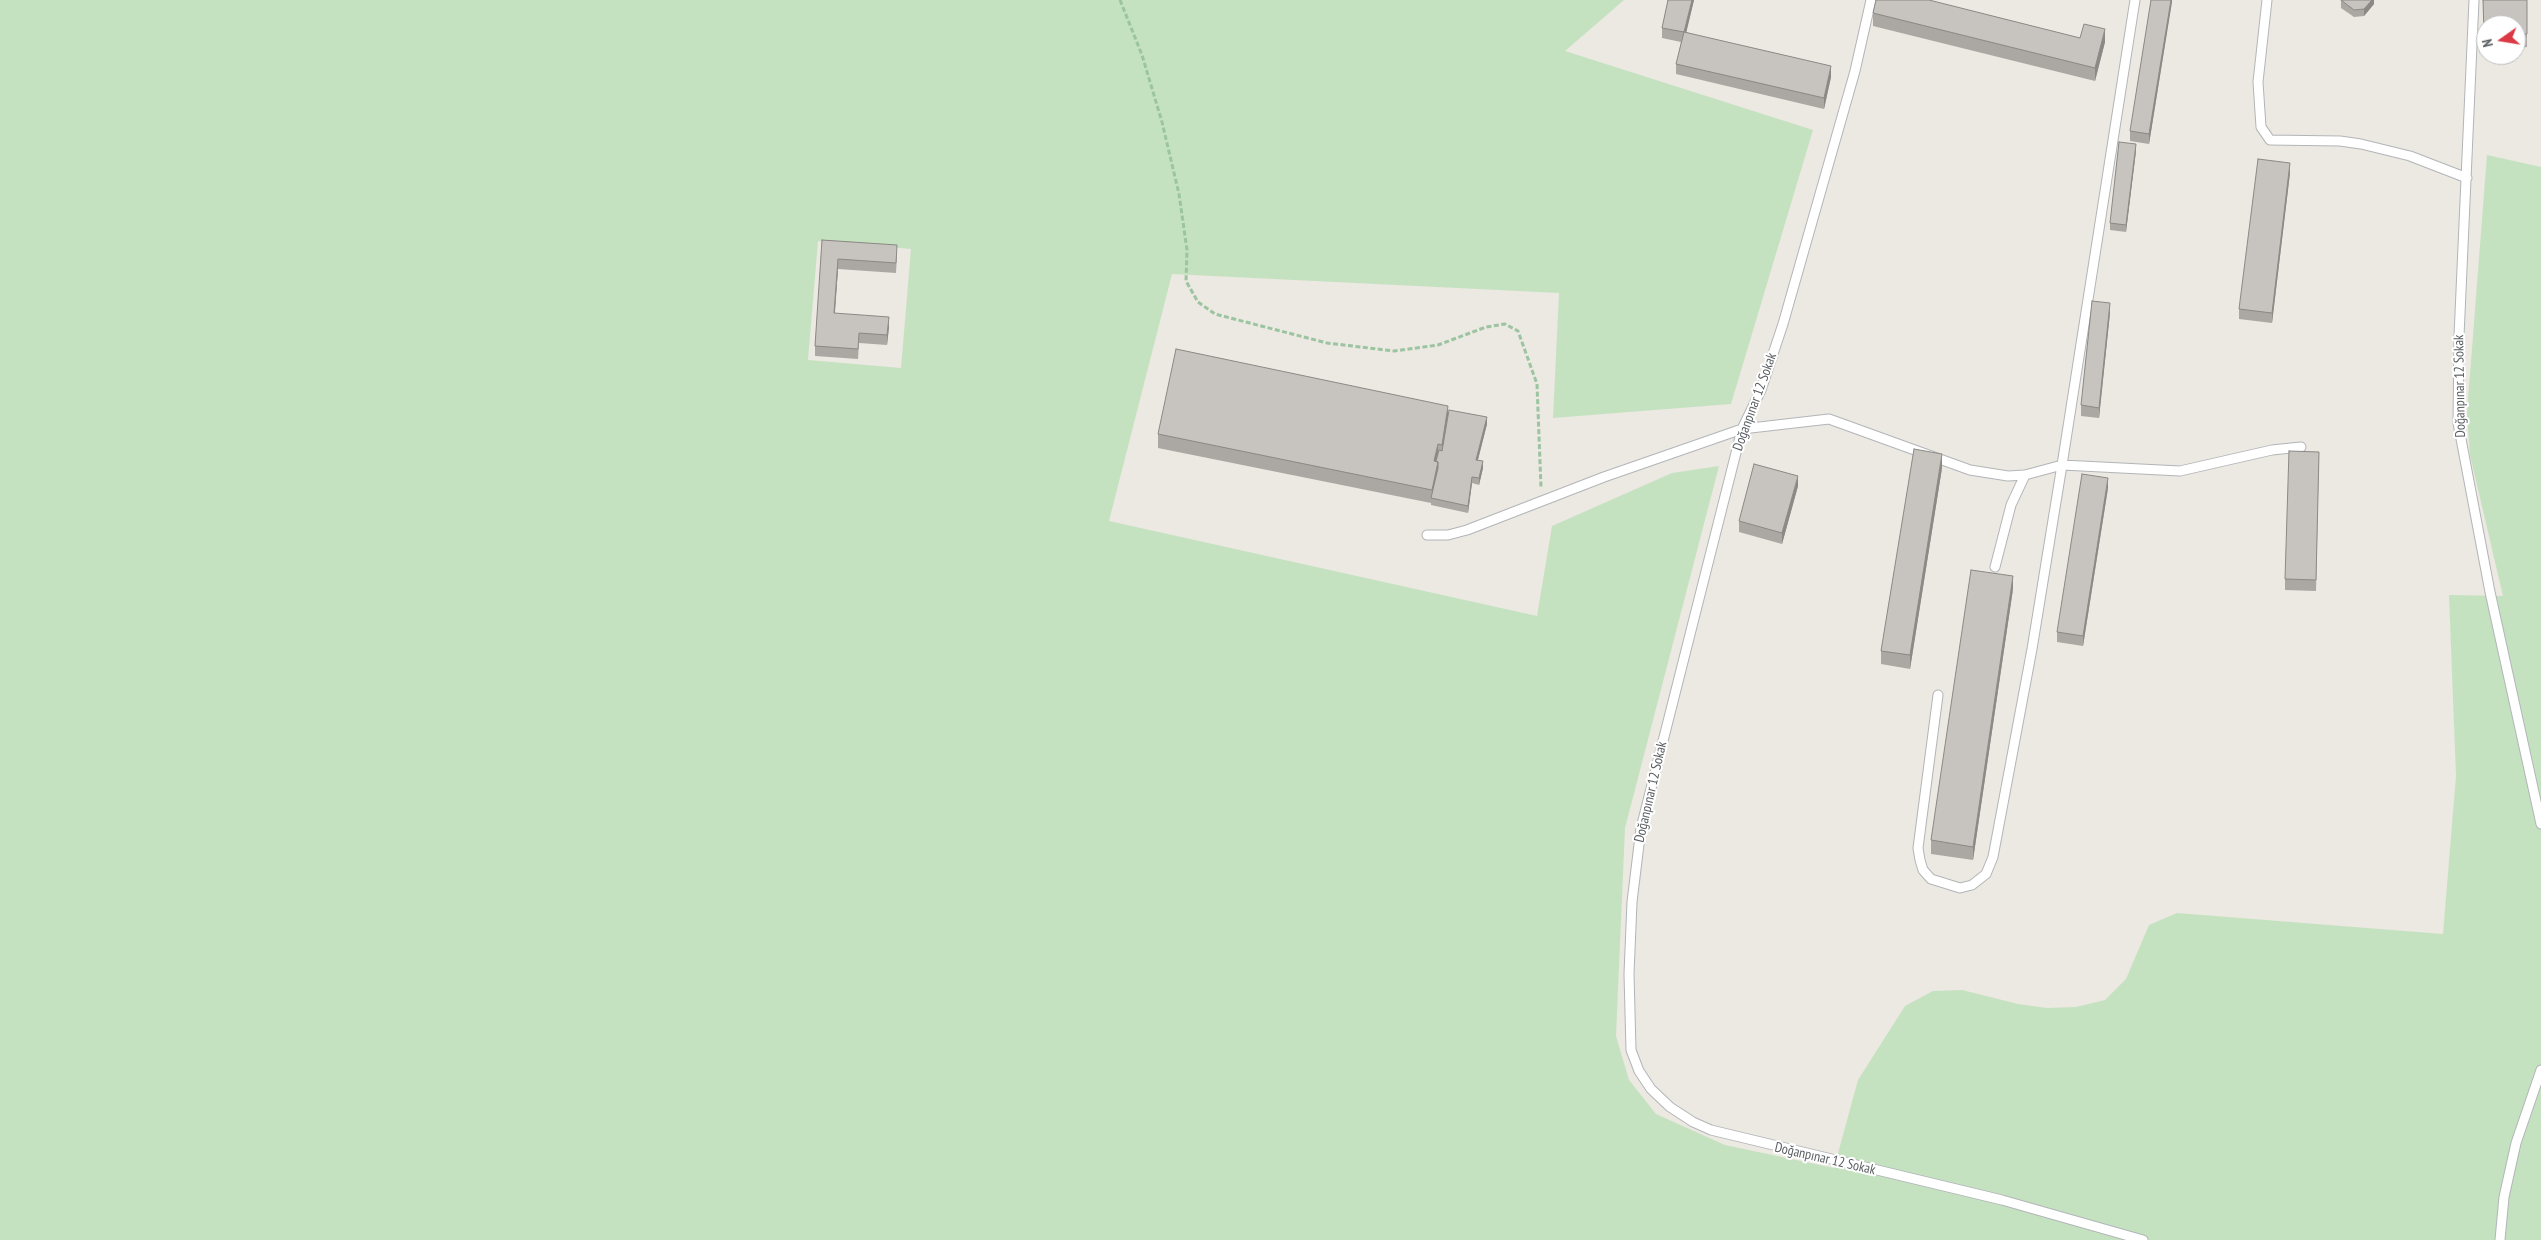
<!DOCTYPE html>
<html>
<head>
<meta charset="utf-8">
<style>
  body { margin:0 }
  #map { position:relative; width:2541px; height:1240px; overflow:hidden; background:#ece8e2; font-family:"PT Sans Narrow",sans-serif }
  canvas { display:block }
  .north { position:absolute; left:2476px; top:15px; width:50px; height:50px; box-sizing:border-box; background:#fff; border:1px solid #bdbfc0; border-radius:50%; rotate:257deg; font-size:14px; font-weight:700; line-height:20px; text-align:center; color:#5a5e61 }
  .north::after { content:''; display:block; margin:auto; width:18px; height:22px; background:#db3945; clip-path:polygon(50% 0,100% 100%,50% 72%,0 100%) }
</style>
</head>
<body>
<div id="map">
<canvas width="2541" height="1240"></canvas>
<div class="north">N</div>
</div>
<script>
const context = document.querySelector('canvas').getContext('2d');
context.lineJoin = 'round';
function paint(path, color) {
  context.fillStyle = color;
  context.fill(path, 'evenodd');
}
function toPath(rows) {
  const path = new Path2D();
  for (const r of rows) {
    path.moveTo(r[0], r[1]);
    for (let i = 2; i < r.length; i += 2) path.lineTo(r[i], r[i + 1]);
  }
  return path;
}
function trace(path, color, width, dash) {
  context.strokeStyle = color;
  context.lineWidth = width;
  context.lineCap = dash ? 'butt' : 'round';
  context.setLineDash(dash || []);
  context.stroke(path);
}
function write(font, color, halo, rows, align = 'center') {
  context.font = font + ' "PT Sans Narrow",sans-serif';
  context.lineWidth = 4;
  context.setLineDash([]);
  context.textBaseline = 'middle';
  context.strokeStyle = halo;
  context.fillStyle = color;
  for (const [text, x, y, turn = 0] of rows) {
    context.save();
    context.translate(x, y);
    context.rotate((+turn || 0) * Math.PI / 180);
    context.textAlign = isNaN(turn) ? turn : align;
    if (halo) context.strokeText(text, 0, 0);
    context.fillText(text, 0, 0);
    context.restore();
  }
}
const green = toPath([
  [0,0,1624,0,1565,51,1813,130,1731,404,1553,418,1559,293,1172,274,1109,521,1537,616,1552,526,1672,473,1719,466,1625,828,1616,1036,1629,1080,1656,1114,1725,1145,1834,1168,1858,1080,1905,1006,1933,991,1962,990,2018,1004,2047,1008,2076,1007,2105,1000,2126,979,2149,925,2177,913,2443,934,2456,776,2449,595,2503,596,2470,455,2467,413,2487,155,2541,167,2541,1240,0,1240],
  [818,241,911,249,901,368,808,360]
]);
const path = toPath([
  [1120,0,1142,55,1162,122,1179,194,1187,250,1186,281,1198,302,1215,314,1327,343,1394,351,1438,345,1486,327,1505,324,1518,331,1537,384,1541,488]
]);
const service = toPath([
  [1871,0,1855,71,1783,324,1761,390,1742,429,1641,828,1632,902,1629,974,1631,1050,1639,1071,1651,1089,1670,1107,1693,1122,1711,1130,2002,1200,2143,1240],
  [2267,0,2258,82,2261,127,2270,140,2340,141,2361,144,2410,156,2467,178],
  [2474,0,2459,336,2458,423,2490,592,2541,824],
  [1427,535,1448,535,1467,530,1604,477,1742,429,1829,419,1970,470,2008,476,2025,475,2062,465,2180,471,2272,450,2301,447],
  [1995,567,2011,505,2025,475],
  [1938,695,1918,848,1920,860,1923,870,1931,879,1960,888,1972,885,1986,874,1993,857,2032,649,2062,465,2135,0],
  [2500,1240,2504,1197,2516,1143,2541,1070]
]);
const wall = toPath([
  [1668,0,1694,0,1686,32,1831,77,1824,109,1676,74,1676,64,1681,42,1662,38,1662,28],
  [2172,0,2149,144,2130,141,2130,131],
  [2341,0,2374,0,2374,4,2364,16,2354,17,2341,8],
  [2483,0,2527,0,2527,47,2516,48,2516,25,2486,25,2486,48,2484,48],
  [1873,13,2080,38,2105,42,2095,81,1873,26],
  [2136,151,2126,232,2110,230,2110,223],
  [2290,173,2272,323,2239,319,2239,309],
  [822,240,897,255,896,273,838,269,835,313,889,327,887,345,859,343,858,359,815,356,815,346],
  [2110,313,2099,418,2081,416,2081,405],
  [1448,413,1487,424,1478,460,1483,468,1479,485,1472,483,1468,513,1431,505,1431,503,1158,448,1158,434],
  [2319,452,2316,591,2285,590,2285,579],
  [1942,468,1910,669,1881,664,1881,651],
  [1798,486,1782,544,1739,532,1739,521],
  [2108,488,2083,646,2057,642,2057,632],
  [2013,589,1973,860,1931,854,1931,840]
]);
const shadedWall = toPath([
  [1692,0,1694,0,1684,42,1684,32],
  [2171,0,2172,0,2172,2,2149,144,2149,134],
  [2372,0,2374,0,2374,4,2364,16,2364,9],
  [2105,29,2105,42,2095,81,2095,68],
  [1831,66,1831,77,1824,109,1824,98],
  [2136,144,2136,151,2126,232,2126,225],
  [2290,163,2290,173,2272,323,2272,313],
  [838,259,838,269,834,323,834,313],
  [2110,303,2110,313,2099,418,2099,408],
  [889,317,889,327,887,345,887,335],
  [1448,406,1448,420,1442,458,1442,445],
  [1487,417,1487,424,1476,467,1476,460],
  [1438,444,1438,457,1436,468,1434,461],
  [1942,454,1942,468,1910,669,1910,655],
  [1483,461,1483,468,1479,485,1479,478],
  [1438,462,1438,475,1432,498,1432,490],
  [1798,476,1798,486,1782,544,1782,533],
  [1472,477,1472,483,1468,513,1468,506],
  [2108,478,2108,488,2083,646,2083,636],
  [2013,576,2013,589,1973,860,1973,847]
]);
const building = toPath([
  [1668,0,1692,0,1684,32,1662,28,1668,0],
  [1876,0,1929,0,2080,38,2084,24,2105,29,2095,68,1873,13,1876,0],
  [2151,0,2171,0,2149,134,2130,131,2151,0],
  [2341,0,2372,0,2364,9,2354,10,2341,0],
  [2483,0,2527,0,2527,34,2516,34,2516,25,2486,25,2486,34,2484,34,2483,0],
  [1684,32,1831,66,1824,98,1676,64,1684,32],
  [2119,142,2136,144,2126,225,2110,223,2119,142],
  [2258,159,2290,163,2272,313,2239,309,2258,159],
  [822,240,897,245,896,263,838,259,834,313,889,317,887,335,859,333,858,349,815,346,822,240],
  [2092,301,2110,303,2099,408,2081,405,2092,301],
  [1176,349,1448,406,1442,445,1438,444,1434,461,1438,462,1432,490,1158,434,1176,349],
  [1449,410,1487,417,1476,460,1483,461,1479,478,1472,477,1468,506,1431,498,1438,468,1438,462,1436,461,1439,450,1442,451,1449,410],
  [1914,449,1942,454,1910,655,1881,651,1914,449],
  [2289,451,2319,452,2316,580,2285,579,2289,451],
  [1754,464,1798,476,1782,533,1739,521,1754,464],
  [2082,474,2108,478,2083,636,2057,632,2082,474],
  [1971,570,2013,576,1973,847,1931,840,1971,570]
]);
const streetNames = [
  ["Doğanpınar 12 Sokak",2460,386,-91],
  ["Doğanpınar 12 Sokak",1755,402,-70],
  ["Doğanpınar 12 Sokak",1651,792,-77],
  ["Doğanpınar 12 Sokak",1825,1159,13]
];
paint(green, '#c5e2c0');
trace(service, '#b2b5b8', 11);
trace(path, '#9bc4a0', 3, [5, 2.5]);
trace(service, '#fff', 9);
paint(wall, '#aba8a3');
paint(shadedWall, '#8b8885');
paint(building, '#c7c3be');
trace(building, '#8b8885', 1);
write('14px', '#5a5e61', '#fff', streetNames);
</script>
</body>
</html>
